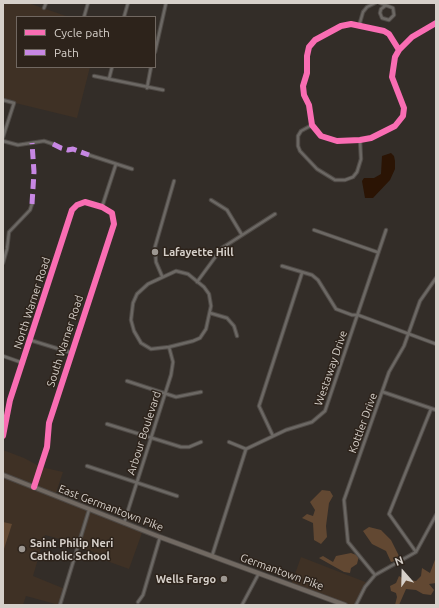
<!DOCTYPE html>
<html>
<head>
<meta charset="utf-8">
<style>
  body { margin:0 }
  #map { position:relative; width:439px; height:608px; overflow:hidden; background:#332d28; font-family:Ubuntu,sans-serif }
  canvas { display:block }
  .frame { position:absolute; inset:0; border:4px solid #d6d0ca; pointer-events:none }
  .legend { position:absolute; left:16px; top:16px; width:140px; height:52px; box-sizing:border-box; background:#2d231b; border:1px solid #716861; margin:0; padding:5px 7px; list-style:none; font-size:12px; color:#d6d0ca }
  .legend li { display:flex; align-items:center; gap:8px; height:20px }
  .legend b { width:20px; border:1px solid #716861 }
  .north { position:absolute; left:383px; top:552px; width:40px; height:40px; -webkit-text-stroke:3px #2d231b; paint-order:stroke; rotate:340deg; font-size:11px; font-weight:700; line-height:16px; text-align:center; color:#d6d0ca }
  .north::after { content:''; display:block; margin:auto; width:14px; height:18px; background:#d6d0ca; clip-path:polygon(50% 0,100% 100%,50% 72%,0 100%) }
</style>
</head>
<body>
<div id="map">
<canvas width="439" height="608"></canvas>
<div class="frame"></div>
<ul class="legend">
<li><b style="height:5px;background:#f96db3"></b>Cycle path</li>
<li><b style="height:5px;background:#c787e3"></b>Path</li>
</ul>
<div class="north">N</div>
</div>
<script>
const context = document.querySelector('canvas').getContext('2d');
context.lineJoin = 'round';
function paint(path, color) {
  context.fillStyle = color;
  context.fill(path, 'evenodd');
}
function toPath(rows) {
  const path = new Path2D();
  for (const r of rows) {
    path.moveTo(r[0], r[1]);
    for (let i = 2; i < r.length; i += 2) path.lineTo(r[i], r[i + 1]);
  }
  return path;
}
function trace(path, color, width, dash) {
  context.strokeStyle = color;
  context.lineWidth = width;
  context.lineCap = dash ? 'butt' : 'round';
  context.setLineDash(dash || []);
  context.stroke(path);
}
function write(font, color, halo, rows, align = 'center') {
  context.font = font + ' Ubuntu,sans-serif';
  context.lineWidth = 3;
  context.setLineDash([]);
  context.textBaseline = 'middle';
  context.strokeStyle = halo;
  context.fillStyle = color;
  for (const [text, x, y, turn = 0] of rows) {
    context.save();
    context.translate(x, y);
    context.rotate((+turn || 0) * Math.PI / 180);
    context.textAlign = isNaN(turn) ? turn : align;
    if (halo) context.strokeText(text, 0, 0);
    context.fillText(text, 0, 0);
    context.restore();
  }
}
const built = toPath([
  [3,3,28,3,69,17,17,17,17,67,90,67,77,118,3,100],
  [3,450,24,458,41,467,63,472,55,496,143,530,129,569,93,556,94,552,78,547,78,544,45,535,33,576,65,589,59,605,26,596,23,605,3,605],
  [301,557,368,583,357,599,356,605,345,605,291,585]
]);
const green = toPath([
  [322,490,330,491,333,496,329,503,326,526,327,537,321,544,314,540,313,523,302,518,307,514,313,516,315,510,310,502],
  [3,522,12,524,3,552],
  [369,527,381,530,391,540,399,556,399,560,391,562,386,551,372,544,363,531],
  [351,553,359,556,357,564,351,568,350,573,344,572,319,558,323,556,333,562,336,556],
  [436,557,436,583,429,584,434,590,431,595,423,594,416,590,406,589,399,605,395,605,397,597,396,593,391,591,390,586,396,583,399,576,404,579,416,581,421,576,422,568,430,573]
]);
const water = toPath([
  [391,153,394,156,395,161,395,169,390,180,373,198,365,198,362,181,364,178,374,178,381,174,382,156]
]);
const street = toPath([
  [380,3,393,8,394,15,389,20,382,18,380,13,381,9,385,6],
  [44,8,46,3],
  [84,17,88,3],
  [124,17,128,3],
  [359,26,363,12,367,7,375,3],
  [399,50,389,34,384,31,351,24,341,26,315,40,309,47,307,56,307,73,303,86,304,95,309,105,312,125,321,136,337,141,360,140,371,138,395,126,403,116,404,108,392,77,395,57,399,50,412,37,436,23],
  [155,52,166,3],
  [94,76,163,90],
  [109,79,112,67],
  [147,88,151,67],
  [3,100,14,103,3,137],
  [312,125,301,131,298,136,298,146,300,151,317,169,335,180,345,180,353,177,357,172,361,159,360,140],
  [3,141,18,145,44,141,53,144],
  [89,155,132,169],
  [211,200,227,210,242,235],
  [102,207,116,164],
  [314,230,377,252],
  [3,263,7,249,9,232,30,210,32,204],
  [282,266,312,275,318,280,336,309,352,315,358,315,436,344],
  [176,271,188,274,204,287,209,294,211,306,206,329,200,338,193,341,169,347,151,349,141,343,134,331,131,320,133,303,137,294,148,284,176,271],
  [162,276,156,262,155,247,174,181],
  [197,282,222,248,275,214],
  [210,313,227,318,234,326,237,336],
  [30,340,72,353],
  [3,356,23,363],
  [127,381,176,397,201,392],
  [383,392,436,410],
  [107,424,181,447,189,447,201,442],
  [3,436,10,400,72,210,77,205,85,202,102,207,112,213,114,224,49,423,47,447,34,487],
  [273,436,259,406,302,273],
  [229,442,246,449],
  [87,466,177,496],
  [124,523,171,375,173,362,169,347],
  [416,552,389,514,431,409],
  [212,556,246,449,286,430,312,422,325,411,386,230],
  [375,575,348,542,344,500,389,372,404,346,420,301,436,278],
  [138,602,143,595,160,537],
  [60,605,89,510],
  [242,605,259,573],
  [356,605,365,587,375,575,416,552,436,515]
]);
const primary = toPath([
  [3,475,160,537,345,605]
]);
const quiet = toPath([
  [53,144,61,148,68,150,73,149,89,155],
  [32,204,34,172,32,143]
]);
const cycleway = toPath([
  [399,50,389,34,384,31,351,24,341,26,315,40,309,47,307,56,307,73,303,86,304,95,309,105,312,125,321,136,337,141,360,140,371,138,395,126,403,116,404,108,392,77,395,57,399,50,412,37,436,23],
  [3,436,10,400,72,210,77,205,85,202,102,207,112,213,114,224,49,423,47,447,34,487]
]);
const markers = [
  [155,252,4,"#9d9791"],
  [22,549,4,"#9d9791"],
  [224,579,4,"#9d9791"]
];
const poiNames = [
  ["Lafayette Hill",163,252],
  ["Saint Philip Neri",30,543],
  ["Catholic School",30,556],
  ["Wells Fargo",216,579,"right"]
];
const streetNames = [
  ["North Warner Road",32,303,-72],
  ["South Warner Road",65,341,-72],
  ["Westaway Drive",331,368,-71],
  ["Kottler Drive",363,423,-70],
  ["Arbour Boulevard",144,433,-72],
  ["East Germantown Pike",111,508,21],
  ["Germantown Pike",282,572,20]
];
paint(built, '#3f3125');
paint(green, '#624832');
paint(water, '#2b1404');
trace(street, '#4f4a46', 4.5);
trace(primary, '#4f4a46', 6);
trace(street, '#6c6864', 2.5);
trace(primary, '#716962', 4);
trace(quiet, '#c787e3', 5, [10, 5]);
trace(cycleway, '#f96db3', 6);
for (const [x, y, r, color] of markers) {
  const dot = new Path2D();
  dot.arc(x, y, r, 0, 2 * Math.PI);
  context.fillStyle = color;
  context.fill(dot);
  trace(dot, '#2d231b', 1.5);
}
write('bold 11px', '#d6d0ca', '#2d231b', poiNames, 'left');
write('11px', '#d6d0ca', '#2d231b', streetNames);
</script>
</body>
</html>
